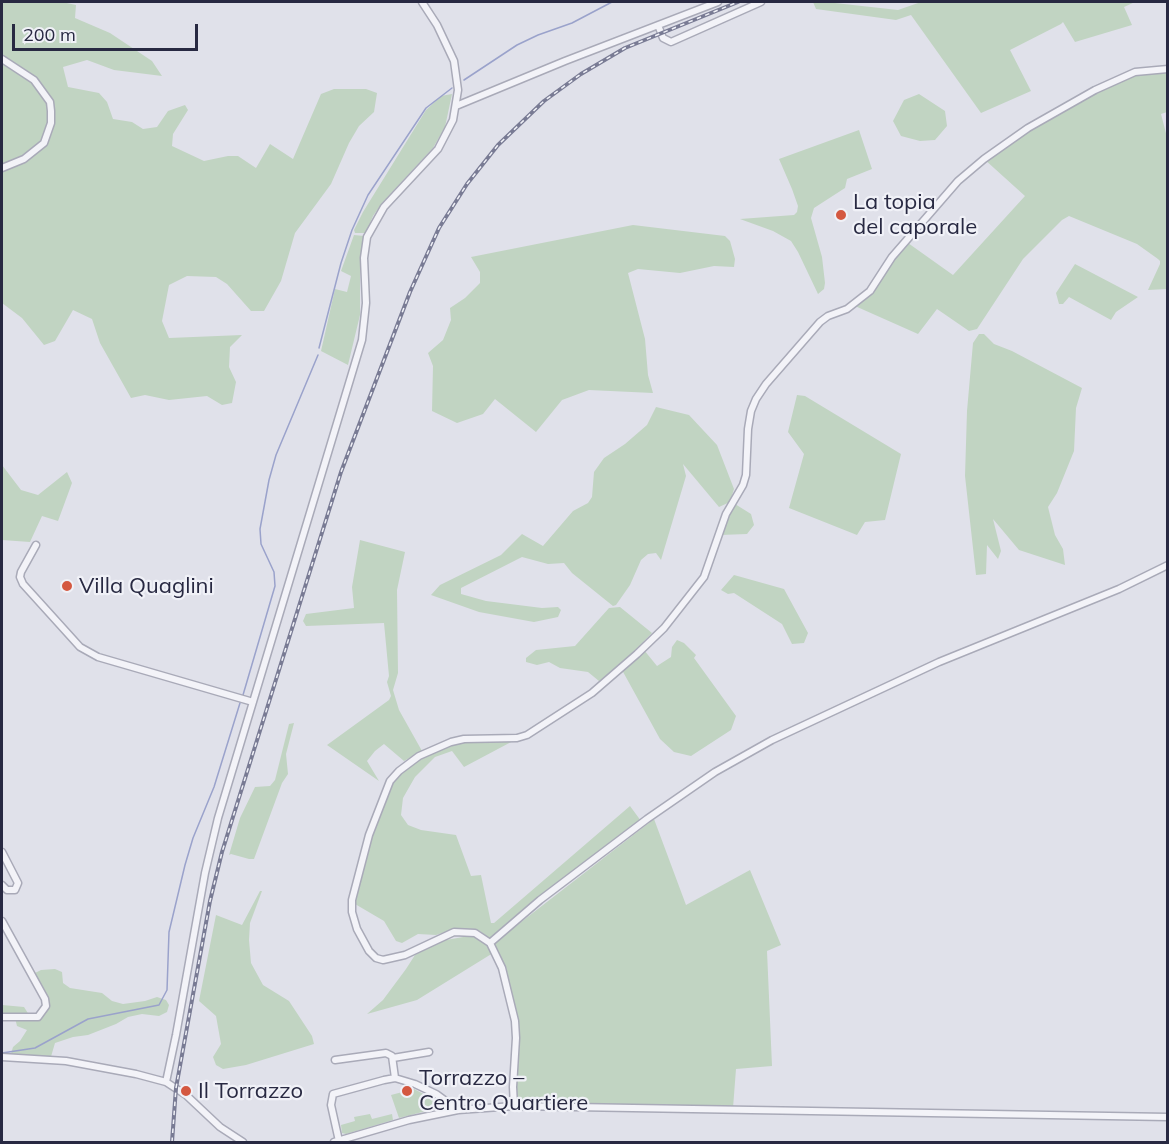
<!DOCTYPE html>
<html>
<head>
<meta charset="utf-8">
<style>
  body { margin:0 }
  #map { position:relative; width:1169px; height:1144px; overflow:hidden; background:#e0e1ea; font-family:Mulish,sans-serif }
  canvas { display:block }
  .frame { position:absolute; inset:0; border:3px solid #282942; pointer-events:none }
  .scale { position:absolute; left:12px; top:24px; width:186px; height:27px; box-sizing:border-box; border:3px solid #282942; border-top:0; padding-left:8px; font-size:18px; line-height:21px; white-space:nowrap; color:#282942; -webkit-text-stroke:4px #f0f1f7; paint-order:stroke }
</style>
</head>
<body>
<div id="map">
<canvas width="1169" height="1144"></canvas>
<div class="frame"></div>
<div class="scale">200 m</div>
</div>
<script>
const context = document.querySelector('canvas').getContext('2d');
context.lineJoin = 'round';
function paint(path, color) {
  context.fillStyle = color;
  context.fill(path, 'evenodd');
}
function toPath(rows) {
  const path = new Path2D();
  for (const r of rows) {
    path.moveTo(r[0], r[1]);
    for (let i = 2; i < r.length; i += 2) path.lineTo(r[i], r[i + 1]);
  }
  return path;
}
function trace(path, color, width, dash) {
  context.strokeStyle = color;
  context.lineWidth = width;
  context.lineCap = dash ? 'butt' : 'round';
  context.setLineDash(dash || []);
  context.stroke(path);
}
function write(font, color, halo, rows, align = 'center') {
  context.font = font + ' Mulish,sans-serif';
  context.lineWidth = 4.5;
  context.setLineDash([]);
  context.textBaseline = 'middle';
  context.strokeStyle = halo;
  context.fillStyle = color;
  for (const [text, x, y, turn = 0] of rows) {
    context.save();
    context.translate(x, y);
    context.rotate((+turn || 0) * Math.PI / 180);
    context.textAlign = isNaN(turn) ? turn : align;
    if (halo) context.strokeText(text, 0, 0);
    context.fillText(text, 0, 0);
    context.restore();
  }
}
const green = toPath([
  [2,2,62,2,76,5,75,18,110,33,152,61,162,76,114,70,87,60,63,67,68,87,99,93,107,102,113,119,132,122,143,129,157,127,168,111,185,105,188,110,173,134,172,146,204,161,228,156,238,156,256,168,270,144,293,159,321,94,334,89,366,89,377,93,374,112,359,126,349,143,331,184,295,233,281,281,264,311,251,311,227,284,216,277,187,276,169,285,162,321,169,338,242,335,230,347,229,367,236,382,232,403,222,405,207,396,169,400,145,395,131,398,100,343,92,319,73,310,55,341,44,345,22,318,2,303],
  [813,2,826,2,898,10,921,2,1135,2,1124,7,1132,25,1075,42,1063,22,1061,24,1010,50,1031,91,981,113,911,15,896,20,816,9],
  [1162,69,1167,74,1167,112,1161,114,1168,141,1167,289,1148,290,1160,264,1160,261,1158,259,1137,244,1069,216,1062,220,1023,259,977,329,969,331,937,309,918,334,855,306,891,261,908,243,953,275,1025,196,984,159,1028,128,1126,75],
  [452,94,445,127,433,148,382,203,373,216,366,233,355,233,354,230,363,212,426,110,441,96],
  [919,94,945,111,947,126,935,140,920,141,901,136,893,121,904,100],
  [859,130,872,169,847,179,845,188,814,208,811,218,822,257,825,283,824,289,818,294,798,252,791,241,773,231,740,219,794,215,797,212,798,206,792,189,779,159],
  [633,225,725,236,730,241,735,259,734,267,714,266,680,273,638,269,628,273,645,339,648,375,653,393,589,390,562,400,536,432,495,399,483,414,457,423,432,411,433,366,428,353,443,340,451,320,450,308,465,298,480,283,480,272,471,257],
  [354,235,364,236,360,263,360,315,348,365,321,351,335,289,347,292,351,276,341,271],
  [1075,264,1138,297,1116,312,1111,320,1069,297,1063,304,1059,304,1056,293],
  [979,334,984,334,994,344,1012,351,1082,388,1076,408,1074,451,1057,493,1048,507,1055,535,1063,549,1065,565,1019,550,993,519,1001,551,998,559,987,545,986,574,976,575,965,476,967,411,973,343],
  [797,395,805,396,901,454,885,520,865,522,857,535,789,508,804,454,788,432],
  [656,407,689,415,717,445,734,489,730,502,719,507,683,464,686,476,661,560,656,553,648,554,641,560,630,585,616,605,613,606,572,573,564,563,548,564,522,557,461,588,461,594,486,601,542,608,558,607,561,610,558,617,534,622,479,612,431,595,440,585,501,555,522,534,543,546,573,511,588,503,592,497,594,472,604,458,625,444,647,425],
  [2,465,21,490,38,495,67,472,72,483,58,521,42,516,30,542,2,540],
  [735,504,751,514,754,525,747,534,720,535],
  [360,540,405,552,397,590,398,673,393,690,399,710,422,751,404,761,384,744,375,751,367,761,379,781,327,745,389,700,391,696,387,682,389,676,384,623,306,626,303,621,306,614,354,608,352,587],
  [734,575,784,589,808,633,804,643,792,644,782,624,734,593,728,594,721,590],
  [620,607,652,633,607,679,599,681,588,672,560,668,549,662,537,665,526,662,526,658,536,650,575,646,609,608],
  [677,640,684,643,696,655,694,658,736,716,731,730,691,756,674,752,660,739,622,670,644,650,657,666,671,657,672,647],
  [294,723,286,754,288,774,282,783,254,859,249,859,231,854,229,855,240,818,255,787,270,786,275,780,289,724],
  [466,741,513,741,464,767,452,751,435,757,415,777,403,798,401,815,408,825,421,830,456,835,471,876,481,875,491,923,494,923,630,806,641,821,535,900,491,940,480,931,468,929,451,930,436,935,418,934,402,943,396,941,384,921,355,904,359,881,375,824,393,780,411,763,443,748],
  [654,819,686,905,750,870,781,945,767,951,772,1066,736,1069,733,1108,522,1102,517,1100,515,1092,518,1025,506,967,494,943],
  [260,891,262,891,250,923,249,940,251,963,263,985,289,1001,312,1036,314,1044,246,1065,223,1069,216,1065,213,1057,221,1044,216,1016,199,1001,216,915,242,925],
  [469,936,480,938,489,945,493,953,417,1000,367,1014,383,1000,406,969,415,955,440,941],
  [55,969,62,972,63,983,70,988,102,993,112,1001,123,1004,145,1001,157,997,166,1000,169,1005,167,1012,159,1016,142,1014,128,1017,116,1024,88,1035,73,1037,55,1043,50,1060,10,1057,13,1047,20,1041,27,1030,17,1026,15,1018,2,1017,2,1005,24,1007,31,1018,38,1017,46,1006,31,975,41,970],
  [414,1089,441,1103,442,1107,399,1118,391,1095],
  [370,1114,372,1119,392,1114,393,1120,346,1134,342,1133,341,1125,355,1121,354,1117]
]);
const stream = toPath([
  [464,80,517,45,538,35,572,23,612,2],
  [319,348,341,263,352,230,368,195,426,108,452,88],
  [243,695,275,586,274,572,261,544,260,529,269,480,276,455,318,355],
  [2,1053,35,1048,88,1019,159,1005,167,990,169,932,185,865,193,838,214,787,240,703]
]);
const minor = toPath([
  [658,25,663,38,671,42,761,2],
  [2,59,34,80,50,102,51,111,51,123,44,143,24,159,2,168],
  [456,106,565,61,718,2],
  [36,545,21,572,20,577,23,584,80,647,98,657,253,702],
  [2,852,18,883,15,890,7,890,2,885],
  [2,921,45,999,46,1006,38,1017,2,1017],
  [490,943,540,900,647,819,715,772,772,740,939,662,1119,589,1168,565],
  [2,1057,66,1061,136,1074,166,1082,186,1095,220,1127,243,1142],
  [393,1058,429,1052],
  [335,1060,386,1053,392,1056,395,1078],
  [166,1082,176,1035,205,873,218,818,362,340,366,303,364,258,367,237,384,207,438,149,453,120,458,90,454,61,437,25,422,2],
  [514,1106,513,1087,516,1038,515,1021,502,968,490,943,475,933,454,932,405,955,383,960,376,958,369,951,357,929,352,912,352,900,369,835,390,781,399,771,419,756,451,742,464,739,517,738,527,735,592,693,637,654,664,628,704,577,726,514,743,485,746,475,748,429,751,411,756,399,766,384,820,322,828,316,847,309,870,291,892,257,958,181,984,159,1028,128,1095,90,1135,72,1168,69],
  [339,1141,331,1105,333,1094,384,1080,395,1078,415,1084,436,1094,458,1110],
  [334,1142,409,1120,458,1110,514,1106,1168,1117]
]);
const rail = toPath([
  [172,1142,176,1088,210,901,222,852,341,472,410,292,439,228,467,184,498,145,544,101,581,74,625,48,738,2]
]);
const markers = [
  [841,215,6,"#d45840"],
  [67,586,6,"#d45840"],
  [186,1091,6,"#d45840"],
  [407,1091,6,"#d45840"]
];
const poiNames = [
  ["La topia",853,202],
  ["del caporale",853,227],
  ["Villa Quaglini",79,586],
  ["Torrazzo –",419,1078],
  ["Centro Quartiere",419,1103],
  ["Il Torrazzo",198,1091]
];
paint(green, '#c1d4c2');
trace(stream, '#9aa2cb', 1.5);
trace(minor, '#a9aab8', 9);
trace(minor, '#f3f3f8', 6);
trace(rail, '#797b94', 4);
trace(rail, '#f0f1f7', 1.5, [4.5]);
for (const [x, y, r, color] of markers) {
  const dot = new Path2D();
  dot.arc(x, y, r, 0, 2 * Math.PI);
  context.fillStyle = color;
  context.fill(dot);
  trace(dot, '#f0f1f7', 2);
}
write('22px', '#282942', '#f0f1f7', poiNames, 'left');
</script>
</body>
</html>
